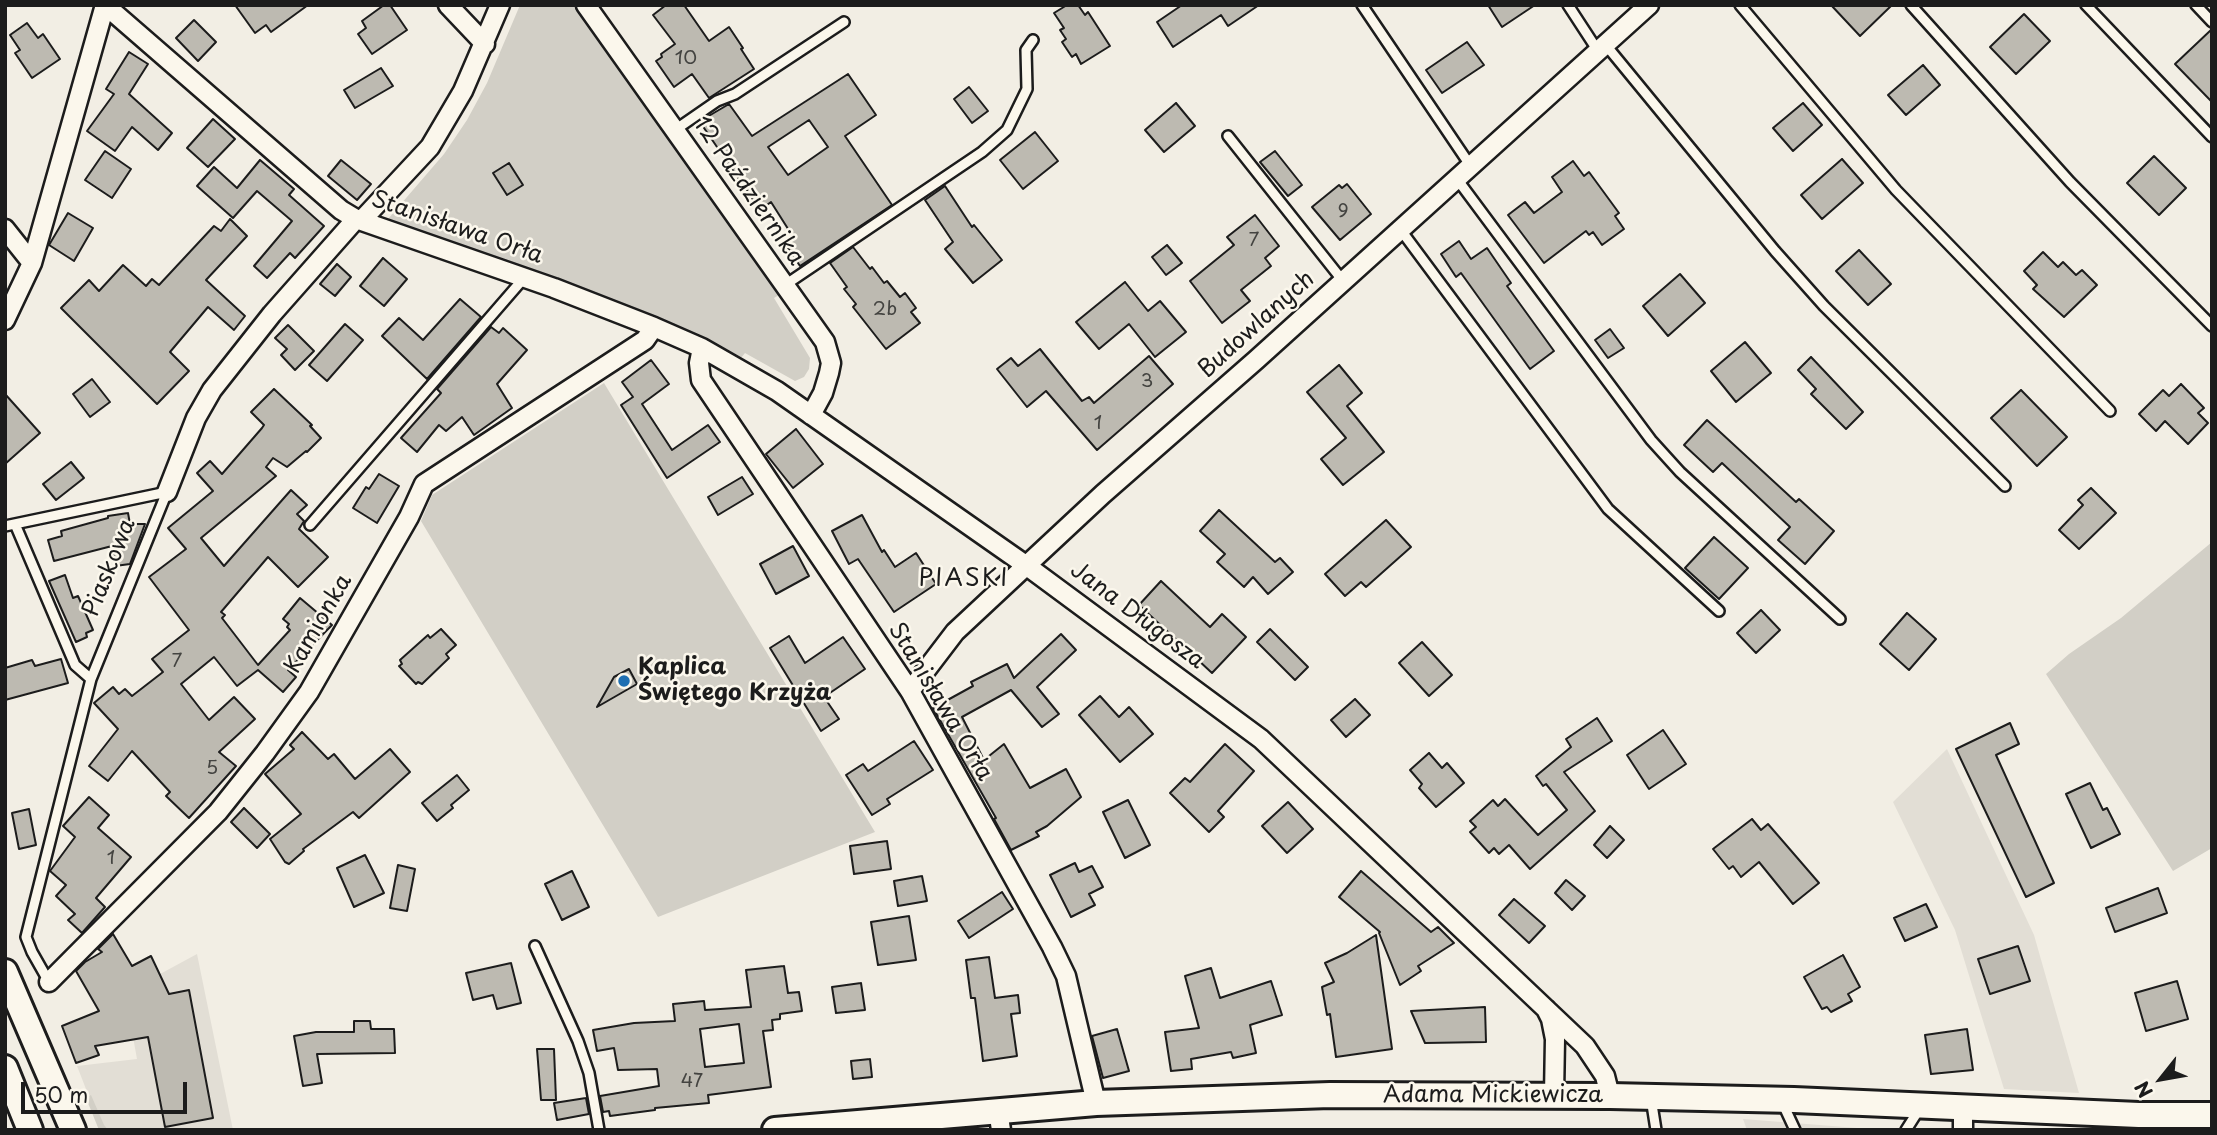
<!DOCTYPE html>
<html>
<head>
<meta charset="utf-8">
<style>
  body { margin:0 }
  #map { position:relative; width:2217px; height:1135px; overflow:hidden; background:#f2eee4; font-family:"Playpen Sans",sans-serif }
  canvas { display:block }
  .frame { position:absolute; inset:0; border:7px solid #1c1c1c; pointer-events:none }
  .north { position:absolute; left:2126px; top:1044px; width:70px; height:70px; -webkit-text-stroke:5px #fbf7ec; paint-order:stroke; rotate:239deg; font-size:19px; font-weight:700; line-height:28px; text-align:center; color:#1c1c1c }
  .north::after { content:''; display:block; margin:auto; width:24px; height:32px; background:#1c1c1c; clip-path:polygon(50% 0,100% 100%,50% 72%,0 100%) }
  .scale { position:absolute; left:21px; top:1082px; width:166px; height:32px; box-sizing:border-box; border:4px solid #1c1c1c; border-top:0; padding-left:9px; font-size:21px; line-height:24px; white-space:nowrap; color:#1c1c1c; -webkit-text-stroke:5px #fbf7ec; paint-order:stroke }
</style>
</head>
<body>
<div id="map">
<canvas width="2217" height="1135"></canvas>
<div class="frame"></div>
<div class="north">N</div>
<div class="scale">50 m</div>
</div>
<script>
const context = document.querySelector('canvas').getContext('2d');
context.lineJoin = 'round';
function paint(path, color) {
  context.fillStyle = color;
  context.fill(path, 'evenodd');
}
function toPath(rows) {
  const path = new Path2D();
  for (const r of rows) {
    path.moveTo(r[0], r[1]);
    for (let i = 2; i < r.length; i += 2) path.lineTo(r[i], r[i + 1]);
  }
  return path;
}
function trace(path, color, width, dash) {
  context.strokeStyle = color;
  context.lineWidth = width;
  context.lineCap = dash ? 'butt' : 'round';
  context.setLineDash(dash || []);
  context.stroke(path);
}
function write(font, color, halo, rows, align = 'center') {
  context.font = font + ' "Playpen Sans",sans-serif';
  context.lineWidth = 5;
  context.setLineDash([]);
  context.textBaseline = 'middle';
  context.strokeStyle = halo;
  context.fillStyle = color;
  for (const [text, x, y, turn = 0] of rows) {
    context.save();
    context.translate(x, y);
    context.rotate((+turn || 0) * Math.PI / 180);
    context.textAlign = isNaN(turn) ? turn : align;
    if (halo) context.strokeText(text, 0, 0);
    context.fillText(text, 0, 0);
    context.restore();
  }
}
const built = toPath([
  [1947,749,2034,935,2079,1093,2004,1089,1955,930,1893,802],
  [197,954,233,1130,102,1130,77,1066,137,1059,125,993],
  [1743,1119,1883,1130,1747,1130]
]);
const green = toPath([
  [520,5,578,5,779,295,774,298,810,358,809,369,804,377,795,381,745,353,741,358,649,313,388,219,444,154,467,120,487,83],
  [604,383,875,832,658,917,421,521,432,495],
  [2212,542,2212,848,2173,871,2046,674,2069,654,2121,618],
  [91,1095,104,1125,108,1130,99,1130,86,1098]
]);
const building = toPath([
  [235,5,308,5,271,32,266,25,255,33,235,5],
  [384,5,390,5,407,30,372,54,358,34,366,28,362,21,384,5],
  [666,5,684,5,709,41,729,27,743,48,741,49,754,69,709,98,692,74,674,87,656,61,662,57,661,54,675,44,653,15,666,5],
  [1067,5,1078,5,1085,15,1088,12,1110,46,1081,64,1076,54,1072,57,1062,42,1066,39,1060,30,1064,28,1054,13,1067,5],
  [1182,5,1259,5,1228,26,1221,15,1173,47,1157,22,1182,5],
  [1488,5,1535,5,1502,27,1488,5],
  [1831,5,1892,5,1860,36,1831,5],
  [2024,14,2050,41,2016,74,1990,47,2024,14],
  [194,20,216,42,198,61,176,38,194,20],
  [27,23,38,38,43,34,60,59,32,78,15,53,20,50,10,35,27,23],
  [2212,29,2212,102,2175,64,2212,29],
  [1467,42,1484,65,1442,93,1426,70,1467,42],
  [129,52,148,64,129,94,172,133,158,150,132,127,115,151,87,131,114,94,106,89,129,52],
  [1923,65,1940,85,1906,115,1888,95,1923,65],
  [381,68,393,86,355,108,344,90,381,68],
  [848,74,876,115,845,136,892,205,800,266,784,242,792,236,790,232,771,202,760,210,702,125,709,120,707,117,729,104,752,136,848,74],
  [809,120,828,147,788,175,768,147,809,120],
  [969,87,988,111,972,123,954,99,969,87],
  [1176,103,1195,126,1164,152,1145,130,1176,103],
  [1803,103,1822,125,1793,151,1773,128,1803,103],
  [213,119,235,139,208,167,187,148,213,119],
  [1035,132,1058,161,1023,189,1000,160,1035,132],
  [105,151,131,169,112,198,85,180,105,151],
  [1275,151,1302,185,1288,196,1260,162,1275,151],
  [2154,156,2186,188,2159,215,2127,183,2154,156],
  [1842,159,1863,183,1822,219,1801,195,1842,159],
  [260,160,294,189,289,195,324,226,295,258,290,253,267,278,254,266,292,221,257,191,233,218,197,186,214,167,237,188,260,160],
  [341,160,371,184,357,200,328,176,341,160],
  [1573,161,1584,176,1589,172,1619,213,1615,216,1624,229,1602,245,1593,232,1589,235,1586,231,1544,263,1508,215,1525,202,1534,213,1562,192,1552,177,1573,161],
  [509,163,523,185,507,195,493,173,509,163],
  [1347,184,1371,214,1340,240,1312,207,1339,185,1342,188,1347,184],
  [945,186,972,227,974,225,1002,260,973,283,945,249,953,242,925,200,945,186],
  [68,213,93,228,74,261,49,245,68,213],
  [1255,215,1279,246,1265,258,1271,266,1241,290,1250,301,1222,323,1190,281,1234,245,1227,237,1255,215],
  [230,219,247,236,206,280,245,316,234,330,208,307,170,352,189,371,157,404,61,308,89,280,99,291,123,265,146,286,152,279,159,285,214,226,221,231,230,219],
  [1459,241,1471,259,1487,248,1511,283,1507,286,1554,351,1530,369,1461,273,1456,277,1441,254,1459,241],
  [1167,245,1182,263,1166,275,1152,257,1167,245],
  [853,247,870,269,872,267,884,283,887,281,900,297,905,293,916,308,911,312,920,323,886,349,853,307,856,304,844,289,847,287,830,263,853,247],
  [1859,250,1891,284,1868,305,1836,271,1859,250],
  [2043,252,2058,267,2063,262,2076,275,2082,270,2097,285,2064,317,2033,289,2037,285,2024,271,2043,252],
  [383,258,407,279,384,306,360,286,383,258],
  [337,264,351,277,335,296,320,284,337,264],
  [1680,274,1705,303,1668,336,1643,306,1680,274],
  [1125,282,1148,311,1160,301,1186,332,1155,357,1129,324,1099,349,1076,322,1125,282],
  [460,299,481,317,427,379,382,336,399,318,423,340,460,299],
  [345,324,363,340,327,381,309,365,345,324],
  [288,325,314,351,295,370,281,355,287,349,275,338,288,325],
  [491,327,499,333,503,328,527,350,497,384,512,408,474,435,462,417,446,431,439,425,417,452,401,438,441,393,437,389,491,327],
  [1610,329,1624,348,1608,358,1595,340,1610,329],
  [1745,342,1771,373,1736,402,1711,371,1745,342],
  [1040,349,1082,401,1089,397,1094,403,1149,356,1173,384,1097,450,1046,391,1027,407,997,369,1011,358,1018,366,1040,349],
  [1811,357,1863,412,1846,429,1811,394,1816,389,1798,370,1811,357],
  [651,360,669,384,642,404,672,450,708,425,720,442,667,478,621,405,633,397,622,382,651,360],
  [1339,365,1362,393,1347,406,1384,452,1343,485,1321,459,1346,438,1307,392,1339,365],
  [92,379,110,402,90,417,73,394,92,379],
  [2181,384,2204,408,2198,413,2208,423,2188,444,2165,421,2156,431,2139,414,2163,390,2169,396,2181,384],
  [274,389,312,425,310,426,321,438,307,452,306,451,287,467,273,458,266,467,276,476,201,538,224,566,291,490,307,505,297,514,304,521,299,529,328,557,298,587,268,557,221,612,225,615,222,618,258,665,290,630,287,627,289,624,283,619,300,598,332,625,288,670,296,677,283,692,258,670,237,686,214,657,181,684,209,720,234,697,255,719,219,752,236,766,189,818,166,796,170,792,132,751,108,781,89,766,118,729,94,703,113,687,119,694,125,689,132,696,163,672,152,659,189,630,149,577,186,549,168,528,213,491,197,473,210,461,222,474,262,428,264,425,251,412,274,389],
  [2021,390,2067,437,2037,466,1991,418,2021,390],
  [5,394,40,433,5,464,5,394],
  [1707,420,1796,502,1799,499,1834,531,1805,564,1778,540,1790,527,1722,463,1713,472,1684,445,1707,420],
  [796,429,823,464,793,488,766,454,796,429],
  [71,462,84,478,56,500,43,484,71,462],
  [379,474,399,486,377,523,353,508,366,487,369,489,379,474],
  [742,477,753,494,718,515,708,497,742,477],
  [2091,488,2116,513,2079,549,2059,530,2083,505,2078,500,2091,488],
  [1219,510,1275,562,1280,558,1293,572,1268,594,1253,577,1244,587,1217,562,1225,554,1200,531,1219,510],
  [128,513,130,524,145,524,130,564,115,566,112,546,54,561,48,540,62,536,61,531,108,518,108,516,128,513],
  [862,515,882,552,884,550,895,567,916,553,936,584,894,612,858,559,849,564,832,531,862,515],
  [1386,520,1411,547,1366,587,1361,582,1345,596,1325,574,1386,520],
  [1714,537,1748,568,1719,599,1685,568,1714,537],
  [793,546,809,576,776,594,760,564,793,546],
  [65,575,73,598,78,596,93,630,86,633,87,637,76,642,49,581,65,575],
  [1161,581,1210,627,1222,614,1246,637,1212,673,1139,605,1161,581],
  [1761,610,1780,630,1756,653,1737,633,1761,610],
  [1907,613,1936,639,1909,670,1880,644,1907,613],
  [441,629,456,645,446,654,449,658,422,684,418,682,416,684,399,666,402,664,400,660,428,635,430,638,441,629],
  [1270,629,1308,667,1295,680,1257,642,1270,629],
  [1061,634,1076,650,1037,687,1059,714,1042,727,1011,690,962,717,984,760,1004,744,1030,788,1066,769,1081,797,1047,826,1036,832,1039,836,1011,850,994,819,996,818,933,708,973,686,971,682,1007,664,1014,678,1061,634],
  [789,636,805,663,843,637,865,669,824,697,839,719,821,731,770,648,789,636],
  [1422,642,1452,675,1429,696,1399,663,1422,642],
  [61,659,68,683,5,700,5,668,32,660,35,666,61,659],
  [629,669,637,684,597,707,614,677,629,669],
  [1100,696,1119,717,1129,707,1153,734,1120,762,1079,715,1100,696],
  [1355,699,1370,715,1346,737,1331,720,1355,699],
  [1597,718,1612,741,1564,772,1595,811,1530,869,1509,845,1499,854,1494,848,1489,853,1470,832,1476,827,1470,821,1493,800,1498,806,1505,799,1538,835,1567,810,1546,784,1543,786,1536,776,1571,747,1566,739,1597,718],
  [2010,723,2019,744,1996,755,2054,883,2026,897,1956,749,2010,723],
  [1663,730,1686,764,1649,789,1627,755,1663,730],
  [302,732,328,759,334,754,355,779,390,749,410,772,359,818,353,812,303,849,304,851,289,864,285,862,270,839,301,814,265,774,294,749,290,745,302,732],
  [914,741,933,770,887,799,890,804,872,815,846,775,863,764,868,771,914,741],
  [1225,744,1254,771,1218,811,1224,817,1209,832,1170,793,1185,778,1190,782,1225,744],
  [1429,753,1442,768,1447,763,1464,783,1436,807,1419,788,1422,784,1410,770,1429,753],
  [457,775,469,790,451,805,453,808,437,821,422,803,457,775],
  [2090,783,2103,810,2107,808,2120,834,2091,848,2066,794,2090,783],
  [89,797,109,815,98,828,131,857,96,898,105,907,82,933,68,920,75,914,56,896,66,885,50,871,75,837,63,826,89,797],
  [1128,800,1150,845,1125,858,1103,812,1128,800],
  [1288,802,1313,829,1287,853,1262,826,1288,802],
  [244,808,270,834,257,848,231,822,244,808],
  [29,809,36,845,19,849,12,813,29,809],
  [1752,819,1761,830,1768,824,1819,883,1793,904,1759,862,1741,877,1733,866,1729,869,1713,849,1752,819],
  [1610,826,1624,840,1607,858,1594,845,1610,826],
  [887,841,891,869,854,874,850,846,887,841],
  [365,855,384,893,354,907,337,868,365,855],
  [1075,863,1079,872,1092,866,1103,887,1089,894,1095,905,1071,917,1050,875,1075,863],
  [398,865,415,869,407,911,390,908,398,865],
  [572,871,589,907,562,920,545,884,572,871],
  [1361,871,1431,932,1438,927,1454,943,1418,966,1421,971,1400,985,1379,933,1380,932,1339,897,1361,871],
  [922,876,927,901,898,906,894,881,922,876],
  [1566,880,1585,896,1572,910,1555,893,1566,880],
  [2158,888,2167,913,2115,932,2106,908,2158,888],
  [1002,892,1013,909,969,938,958,921,1002,892],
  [1514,899,1545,926,1529,943,1499,915,1514,899],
  [1926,904,1937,927,1905,941,1894,918,1926,904],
  [909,916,916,960,878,965,871,922,909,916],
  [113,934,132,966,151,956,169,994,189,990,213,1118,165,1127,148,1037,95,1046,99,1055,76,1063,62,1026,99,1011,76,971,85,962,102,952,98,949,113,934],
  [1376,935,1392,1049,1336,1057,1330,1014,1327,1015,1322,987,1334,982,1325,963,1347,953,1376,935],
  [2018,946,2030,981,1990,994,1978,959,2018,946],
  [1843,955,1860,987,1848,994,1852,1001,1831,1012,1827,1007,1822,1009,1804,977,1843,955],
  [989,957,995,998,1018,995,1020,1013,1011,1014,1017,1056,983,1061,975,998,971,998,966,960,989,957],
  [511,963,521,1003,497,1009,493,995,473,1000,466,973,511,963],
  [784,966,788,993,799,992,802,1011,780,1014,780,1019,772,1020,773,1030,763,1031,771,1087,708,1095,709,1103,655,1108,655,1110,610,1116,609,1111,603,1112,600,1096,659,1086,657,1069,618,1070,614,1048,597,1051,593,1030,634,1023,675,1021,673,1004,704,1001,705,1010,751,1007,746,970,784,966],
  [739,1024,744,1063,705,1067,700,1029,739,1024],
  [1211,968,1220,998,1271,981,1282,1015,1250,1025,1256,1053,1233,1058,1231,1052,1191,1059,1192,1069,1171,1071,1165,1032,1199,1028,1185,976,1211,968],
  [2177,981,2188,1019,2146,1031,2135,993,2177,981],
  [861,983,865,1010,836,1013,832,987,861,983],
  [1485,1007,1486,1042,1425,1043,1411,1011,1485,1007],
  [354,1021,370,1021,371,1029,394,1029,395,1053,317,1054,322,1083,303,1086,294,1036,316,1032,354,1032,354,1021],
  [1117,1029,1129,1071,1103,1078,1092,1036,1117,1029],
  [1967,1029,1973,1070,1931,1074,1925,1035,1967,1029],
  [537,1049,554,1049,556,1100,541,1100,537,1049],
  [870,1059,872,1077,853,1079,851,1061,870,1059],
  [586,1098,589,1114,557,1120,554,1103,586,1098]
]);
const lane = toPath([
  [1362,5,1470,165],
  [1568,5,1598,51],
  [1740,5,1896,190,2110,411],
  [1911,5,2070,182,2212,326],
  [2086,5,2212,137],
  [2196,5,2212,22],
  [1605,44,1775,251,1824,306,2005,486],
  [675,130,717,101,735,94,844,22],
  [1228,136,1343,281],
  [1457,179,1651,440,1680,472,1840,619],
  [1400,229,1608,509,1719,611],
  [785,285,982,152,1007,130,1027,89,1026,50,1033,40],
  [15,524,75,665,91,679],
  [310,525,524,278],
  [5,526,167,492],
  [535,946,578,1041,589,1073,599,1130],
  [49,982,32,952,26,937,30,921,91,679,167,492],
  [1651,1098,1656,1130],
  [1782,1102,1795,1130],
  [1906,1130,1920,1108]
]);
const street = toPath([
  [105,5,341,210,356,219,554,288,654,327,702,348,777,391,1027,566,1261,739,1585,1046,1605,1076,1610,1096],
  [448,5,485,44],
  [586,5,825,342,831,363,829,373,823,393,811,415],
  [361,221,430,147,463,91,500,5],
  [5,229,32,263],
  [5,320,32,263,105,5],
  [702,348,699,363,701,380,910,691,1052,947,1066,976,1096,1103],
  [167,492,196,418,212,390,272,314,356,219],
  [910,691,955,632,1103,494,1256,360,1649,5],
  [49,982,218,812,265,753,309,692,409,517,424,484,645,340,654,327],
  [1546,1009,1551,1019,1555,1039,1554,1095],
  [998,1110,1001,1130],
  [1963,1130,1963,1108]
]);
const secondary = toPath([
  [5,972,73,1130],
  [5,1068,30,1130],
  [775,1130,1096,1103,1330,1095,1610,1096,1794,1100,2139,1115,2212,1115]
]);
const markers = [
  [624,681,7,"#1f6fb2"]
];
const numberNames = [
  ["10",686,59],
  ["9",1343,212],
  ["7",1254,241],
  ["2b",885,310],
  ["3",1147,382],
  ["1",1098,424],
  ["7",177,662],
  ["5",212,769],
  ["1",111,859],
  ["47",692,1082]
];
const streetNames = [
  ["12 Października",748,191,55],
  ["Stanisława Orła",457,228,19],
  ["Budowlanych",1257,325,-42],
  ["Piaskowa",110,568,-68],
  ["Jana Długosza",1137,616,37],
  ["Kamionka",319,624,-60],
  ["Stanisława Orła",940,702,59],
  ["Adama Mickiewicza",1493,1096]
];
const poiNames = [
  ["Kaplica",638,668],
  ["Świętego Krzyża",638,694]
];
const neighbourhoodNames = [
  ["PIASKI",964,579]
];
paint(built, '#e2ded5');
paint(green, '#d2cfc6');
paint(building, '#bdbab1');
trace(building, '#1c1c1c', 2);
trace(lane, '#1c1c1c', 14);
trace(street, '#1c1c1c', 23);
trace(secondary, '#1c1c1c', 30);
trace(lane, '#fbf7ec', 9);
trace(street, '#fbf7ec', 18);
trace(secondary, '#fbf7ec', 24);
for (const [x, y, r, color] of markers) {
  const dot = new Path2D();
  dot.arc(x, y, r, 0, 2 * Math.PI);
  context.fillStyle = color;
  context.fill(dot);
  trace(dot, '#fbf7ec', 2.5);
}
write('19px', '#444441', null, numberNames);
write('23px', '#1c1c1c', '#fbf7ec', streetNames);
write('bold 23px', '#1c1c1c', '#fbf7ec', poiNames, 'left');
context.letterSpacing = '2px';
write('24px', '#1c1c1c', '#fbf7ec', neighbourhoodNames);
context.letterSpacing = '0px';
</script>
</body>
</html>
